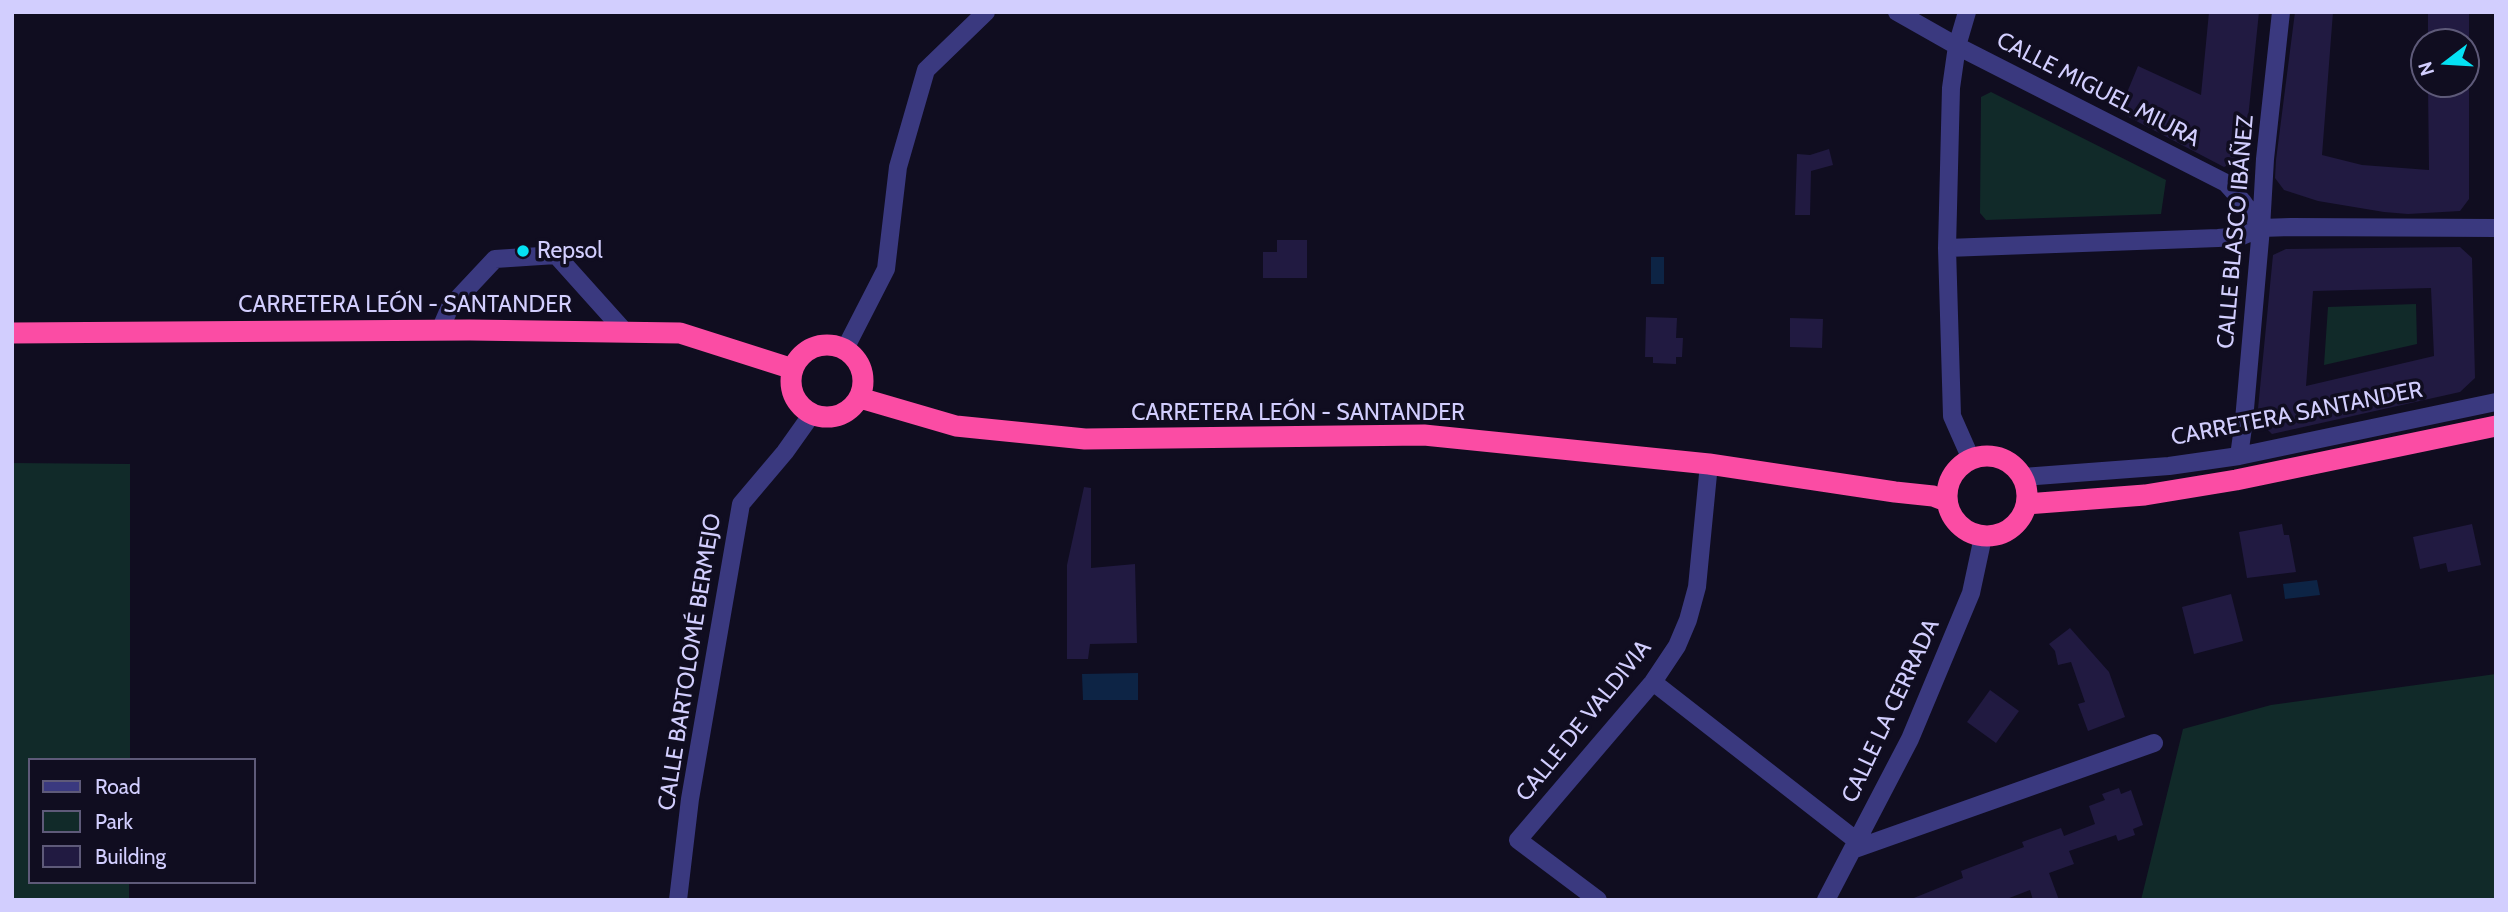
<!DOCTYPE html>
<html>
<head>
<meta charset="utf-8">
<style>
  body { margin:0 }
  #map { position:relative; width:2508px; height:912px; overflow:hidden; background:#100d20; font-family:Cabin,sans-serif }
  canvas { display:block }
  .frame { position:absolute; inset:0; border:14px solid #d2cefe; pointer-events:none }
  .legend { position:absolute; left:28px; top:758px; width:228px; height:126px; box-sizing:border-box; background:#100d20; border:2px solid #5e5a79; margin:0; padding:9px 12px; list-style:none; font-size:21px; color:#d2cefe }
  .legend li { display:flex; align-items:center; gap:14px; height:35px }
  .legend b { width:35px; border:2px solid #5e5a79 }
  .north { position:absolute; left:2410px; top:28px; width:70px; height:70px; box-sizing:border-box; background:#100d20; border:2px solid #5e5a79; border-radius:50%; rotate:253deg; font-size:19px; font-weight:700; line-height:28px; text-align:center; color:#d2cefe }
  .north::after { content:''; display:block; margin:auto; width:24px; height:32px; background:#05e1f3; clip-path:polygon(50% 0,100% 100%,50% 72%,0 100%) }
</style>
</head>
<body>
<div id="map">
<canvas width="2508" height="912"></canvas>
<div class="frame"></div>
<ul class="legend">
<li><b style="height:9px;background:#3a397f"></b>Road</li>
<li><b style="height:19px;background:#112a29"></b>Park</li>
<li><b style="height:19px;background:#211a41"></b>Building</li>
</ul>
<div class="north">N</div>
</div>
<script>
const context = document.querySelector('canvas').getContext('2d');
context.lineJoin = 'round';
function paint(path, color) {
  context.fillStyle = color;
  context.fill(path, 'evenodd');
}
function toPath(rows) {
  const path = new Path2D();
  for (const r of rows) {
    if (r.length === 3) {
      path.moveTo(r[0] + r[2], r[1]);
      path.arc(r[0], r[1], r[2], 0, 2 * Math.PI);
      continue;
    }
    path.moveTo(r[0], r[1]);
    for (let i = 2; i < r.length; i += 2) path.lineTo(r[i], r[i + 1]);
  }
  return path;
}
function trace(path, color, width, dash) {
  context.strokeStyle = color;
  context.lineWidth = width;
  context.lineCap = dash ? 'butt' : 'round';
  context.setLineDash(dash || []);
  context.stroke(path);
}
function write(font, color, halo, rows, align = 'center') {
  context.font = font + ' Cabin,sans-serif';
  context.lineWidth = 7;
  context.setLineDash([]);
  context.textBaseline = 'middle';
  context.strokeStyle = halo;
  context.fillStyle = color;
  for (const [text, x, y, turn = 0] of rows) {
    context.save();
    context.translate(x, y);
    context.rotate((+turn || 0) * Math.PI / 180);
    context.textAlign = isNaN(turn) ? turn : align;
    if (halo) context.strokeText(text, 0, 0);
    context.fillText(text, 0, 0);
    context.restore();
  }
}
const green = toPath([
  [1991,92,2166,180,2161,214,1986,220,1980,213,1981,97],
  [2416,304,2417,344,2324,365,2328,307],
  [12,463,130,464,130,760,30,760,30,882,129,882,129,900,12,900],
  [2496,674,2496,900,2141,900,2183,729,2271,705]
]);
const water = toPath([
  [1651,257,1664,257,1664,284,1651,284],
  [2317,580,2320,595,2285,599,2283,584],
  [1138,673,1138,700,1083,700,1082,674]
]);
const building = toPath([
  [2209,12,2259,12,2244,157,2224,167,2119,112,2138,66,2201,95],
  [2295,12,2333,12,2322,155,2362,165,2429,170,2428,84,2469,84,2469,199,2460,211,2408,214,2384,212,2318,201,2284,190,2275,178,2276,160],
  [2428,13,2469,13,2469,42,2428,42],
  [1829,149,1833,165,1811,171,1810,215,1795,215,1797,154,1810,155],
  [1277,240,1307,240,1307,278,1263,278,1263,252,1277,252],
  [2460,247,2472,258,2475,378,2460,392,2272,434,2257,419,2273,255,2286,249],
  [2431,288,2434,356,2306,386,2313,291],
  [1646,317,1677,318,1676,338,1683,338,1682,357,1676,357,1676,364,1653,363,1653,357,1645,357],
  [1790,318,1823,319,1822,348,1790,347],
  [1084,487,1091,488,1091,568,1135,564,1137,643,1090,644,1088,659,1067,659,1067,565],
  [2282,524,2284,535,2289,535,2296,572,2247,578,2239,532],
  [2472,524,2481,565,2448,572,2446,563,2420,569,2413,537],
  [2231,594,2243,641,2194,654,2182,607],
  [2070,628,2109,672,2125,717,2088,731,2078,704,2085,702,2071,662,2058,665,2055,651,2049,644],
  [1990,690,2019,711,1996,743,1967,722],
  [2119,788,2121,794,2131,790,2143,825,2133,829,2135,835,2118,841,2116,835,2069,851,2074,864,2049,873,2059,900,2033,900,2030,890,2004,900,1909,900,1963,878,1961,871,2024,847,2022,842,2061,828,2064,836,2095,824,2089,806,2105,800,2102,794]
]);
const minor = toPath([
  [1897,12,1957,46,2226,183,2243,202,2261,228],
  [1967,12,1957,46,1951,88,1947,248,1952,416,1971,459],
  [1947,248,2218,238,2242,236,2261,228,2291,227,2496,228],
  [440,330,450,307,495,259,556,255,626,333],
  [845,349,886,269,898,167,926,70,986,12],
  [2239,456,2244,420,2261,228,2265,159,2281,12],
  [2023,477,2169,466,2239,456,2496,402],
  [1653,682,1857,841],
  [1852,850,2154,743],
  [678,900,690,799,741,504,785,452,812,414],
  [1598,900,1518,840,1653,682,1677,646,1688,620,1697,587,1709,464],
  [1826,900,1910,739,1971,593,1983,537]
]);
const highway = toPath([
  [12,333,470,330,680,333,793,369],
  [827,381,36],
  [860,398,956,426,1085,439,1424,435,1709,464,1895,492,1933,496,1946,501],
  [1987,496,40],
  [2026,504,2145,495,2236,480,2496,426]
]);
const markers = [
  [523,251,7,"#05e1f3"]
];
const streetNames = [
  ["CALLE MIGUEL MIURA",2098,90,27],
  ["CALLE BLASCO IBÁÑEZ",2236,232,-85],
  ["CARRETERA LEÓN - SANTANDER",405,305],
  ["CARRETERA LEÓN - SANTANDER",1298,413],
  ["CARRETERA SANTANDER",2297,414,-11],
  ["CALLE BARTOLOMÉ BERMEJO",690,662,-81],
  ["CALLE LA CERRADA",1891,711,-65],
  ["CALLE DE VALDIVIA",1584,721,-51]
];
const poiNames = [
  ["Repsol",537,251]
];
paint(green, '#112a29');
paint(water, '#0d2445');
paint(building, '#211a41');
trace(minor, '#3a397f', 18);
trace(highway, '#fb4ca4', 21);
for (const [x, y, r, color] of markers) {
  const dot = new Path2D();
  dot.arc(x, y, r, 0, 2 * Math.PI);
  context.fillStyle = color;
  context.fill(dot);
  trace(dot, '#100d20', 2.5);
}
write('23px', '#d2cefe', '#100d20', streetNames);
write('23px', '#d2cefe', '#100d20', poiNames, 'left');
</script>
</body>
</html>
